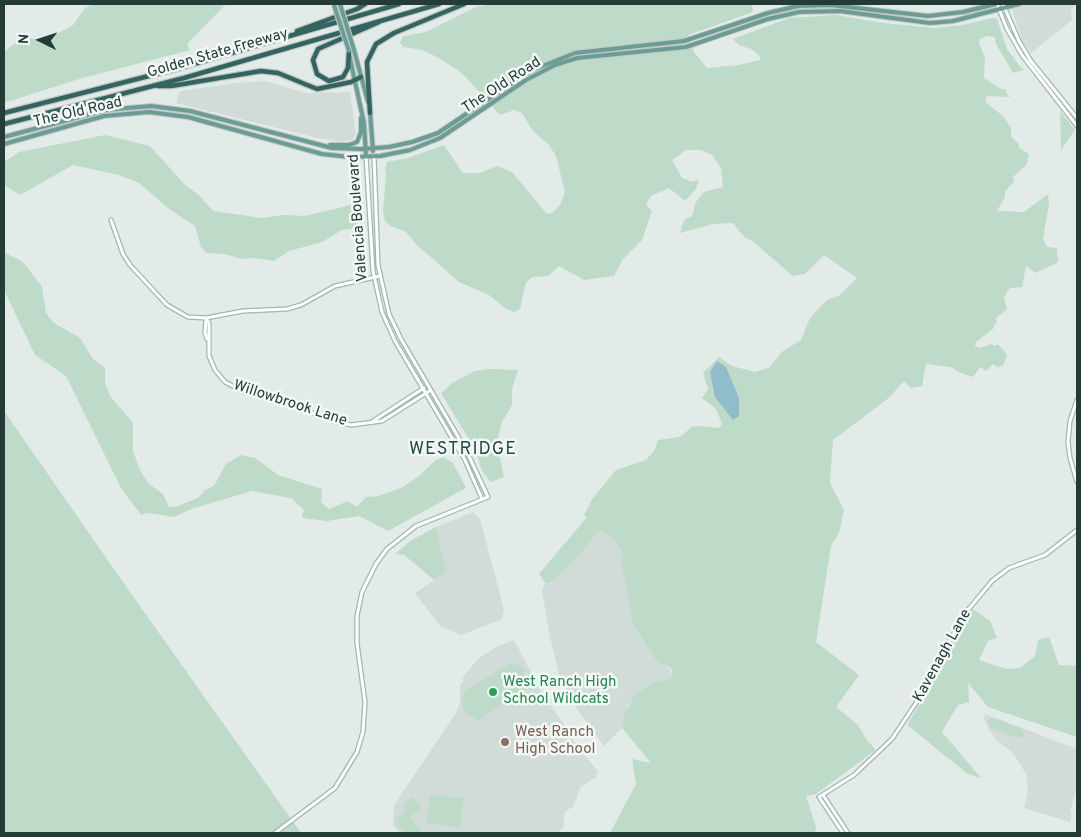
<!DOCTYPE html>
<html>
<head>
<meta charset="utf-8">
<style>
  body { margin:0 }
  #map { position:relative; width:1081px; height:837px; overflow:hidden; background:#e3ebe8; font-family:Overpass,sans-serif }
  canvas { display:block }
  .frame { position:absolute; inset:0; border:5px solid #243b37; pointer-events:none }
  .north { position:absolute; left:15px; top:15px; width:50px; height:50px; -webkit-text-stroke:4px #f3f8f6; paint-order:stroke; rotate:274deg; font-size:14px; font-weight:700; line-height:20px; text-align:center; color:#243b37 }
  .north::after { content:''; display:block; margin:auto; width:18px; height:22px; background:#243b37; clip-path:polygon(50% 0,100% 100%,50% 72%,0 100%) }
</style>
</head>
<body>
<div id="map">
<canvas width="1081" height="837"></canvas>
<div class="frame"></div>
<div class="north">N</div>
</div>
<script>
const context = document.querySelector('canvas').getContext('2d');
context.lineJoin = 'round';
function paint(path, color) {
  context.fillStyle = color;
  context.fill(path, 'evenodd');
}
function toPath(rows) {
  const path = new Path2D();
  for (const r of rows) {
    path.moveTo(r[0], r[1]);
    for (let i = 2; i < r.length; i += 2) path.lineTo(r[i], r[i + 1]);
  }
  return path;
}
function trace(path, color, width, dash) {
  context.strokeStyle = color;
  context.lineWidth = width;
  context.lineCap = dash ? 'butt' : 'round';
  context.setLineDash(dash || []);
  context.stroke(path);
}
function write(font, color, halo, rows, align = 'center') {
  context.font = font + ' Overpass,sans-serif';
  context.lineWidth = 5;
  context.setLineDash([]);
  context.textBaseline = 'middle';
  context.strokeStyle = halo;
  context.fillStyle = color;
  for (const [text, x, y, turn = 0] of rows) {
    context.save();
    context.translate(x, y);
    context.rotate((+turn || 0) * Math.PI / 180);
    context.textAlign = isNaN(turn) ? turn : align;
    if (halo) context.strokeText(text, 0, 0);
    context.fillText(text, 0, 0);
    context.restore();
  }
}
const built = toPath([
  [1010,4,1075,4,1071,11,1072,20,1031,53,1022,40],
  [266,81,306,93,350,92,356,133,352,140,340,142,318,138,176,103,180,91,236,83],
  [473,512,480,519,504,610,502,619,461,635,440,626,415,593,446,572,436,527],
  [600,530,612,538,623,552,621,562,633,624,651,650,669,666,672,675,669,679,653,682,628,704,622,728,604,746,577,709,560,678,550,637,542,591,544,585,550,583,581,553],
  [514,640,543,695,566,727,577,747,598,771,596,777,581,787,573,807,565,811,563,828,557,833,400,833,393,825,394,805,456,713,460,704,460,685,464,680,462,678,479,658,496,647],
  [985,714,1077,749,1077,787,1070,812,1072,814,1070,822,1024,808,1028,791,1026,774,1013,753,997,741,990,731,984,719]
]);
const green = toPath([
  [93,4,226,4,187,44,190,50,79,79,4,103,4,52,18,41,28,38,44,41,73,25,85,8],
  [493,4,752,4,753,12,688,35,694,52,707,68,738,65,760,60,760,56,751,49,739,45,733,39,789,18,836,15,883,23,935,28,963,25,992,18,997,19,1007,49,1021,68,1026,69,1013,73,996,44,995,37,987,36,980,39,979,43,985,58,984,78,1001,89,1006,89,1005,91,1010,97,987,96,985,102,1003,116,1011,128,1011,137,1018,143,1020,149,1029,154,1027,164,1013,177,1014,181,1005,192,1005,197,997,211,1024,212,1048,194,1049,204,1043,239,1047,247,1057,248,1058,262,1036,273,1026,266,1022,287,1010,288,1007,291,1004,298,1007,309,996,318,997,321,993,329,976,342,975,346,980,348,991,344,995,346,998,344,1007,355,1003,366,997,367,993,364,986,371,980,367,973,377,958,372,952,367,926,364,922,386,911,388,905,382,902,383,890,397,833,440,830,483,844,510,839,533,831,546,816,642,859,675,836,707,858,725,866,739,876,750,816,794,806,796,816,827,815,833,610,833,636,784,632,759,651,763,622,728,624,716,634,696,653,682,669,679,672,675,672,670,669,666,658,663,633,624,621,562,623,552,612,538,600,530,581,553,550,583,546,584,539,574,587,517,584,515,593,498,616,470,646,460,654,451,658,440,680,437,692,427,699,426,719,428,722,424,716,409,702,398,708,389,703,373,719,357,732,366,755,372,769,368,783,351,801,340,810,318,827,300,839,296,857,278,824,255,805,274,793,276,751,240,745,238,733,223,713,224,680,233,684,220,692,216,696,202,704,192,723,187,721,168,712,155,701,150,686,150,672,160,682,178,693,182,699,179,696,189,685,201,669,188,651,196,646,204,652,211,642,240,623,259,614,276,584,280,559,266,548,276,533,277,526,282,520,309,514,312,505,308,489,295,459,282,416,244,406,232,391,226,385,221,383,211,386,174,385,170,387,162,408,158,444,145,463,173,480,173,497,166,512,172,547,214,552,213,560,205,565,192,556,156,549,145,532,130,522,113,514,110,500,115,463,74,441,59,422,50,404,47,400,43,403,36,426,32,476,7],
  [1057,107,1075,130,1061,150,1060,111],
  [105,135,150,146,184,184,200,196,213,211,262,218,283,215,305,216,359,203,359,219,356,228,342,230,322,242,289,251,274,261,255,258,242,259,224,254,207,253,201,247,195,226,169,209,139,183,119,175,73,165,20,195,4,185,4,162,19,152],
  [4,252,23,262,42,287,46,313,54,323,80,338,93,359,105,368,105,382,110,396,133,423,133,451,140,470,149,484,163,494,169,507,175,507,198,498,205,490,214,486,226,464,241,455,255,458,278,475,322,489,321,502,329,509,348,501,357,507,366,497,379,496,403,487,419,476,436,460,443,457,453,463,466,488,388,531,359,516,327,521,303,518,302,516,304,510,291,498,252,491,191,509,174,517,148,513,141,515,121,488,66,376,35,355,4,290],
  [488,369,518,370,512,389,512,405,502,422,497,442,504,477,491,482,482,471,475,449,441,393,452,383,475,371],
  [4,411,125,585,301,833,4,833],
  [436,527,446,572,434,580,404,555,395,554,410,541],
  [973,609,990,621,997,638,988,641,979,660,1006,669,1020,668,1035,656,1038,640,1049,637,1059,665,1077,666,1077,737,988,707,968,683,969,702,958,705,942,732,981,778,968,774,907,725,922,700,959,629],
  [509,664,517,665,523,669,526,676,526,684,530,686,476,722,475,718,467,714,463,708,463,694,474,685],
  [994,718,1022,729,1024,736,1018,738,989,727,988,720],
  [430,795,463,798,460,827,427,823],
  [413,797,422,808,410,817,422,833,404,833,395,820,406,811,403,804]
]);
const water = toPath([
  [717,361,726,367,739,398,739,416,733,420,715,397,710,372]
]);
const secondary = toPath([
  [997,4,1007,29,1022,55,1077,126],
  [1003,4,1019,41,1031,61,1077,118],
  [366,156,373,271,382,312,395,341,465,460,482,499],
  [111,220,123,254,130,265,167,305,188,317,206,318,243,311,287,309,301,305,335,286,380,276],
  [206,318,209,323,209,356,215,370,225,382,244,392,278,400,333,421,351,425,382,421,431,390],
  [206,319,205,333,207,339],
  [1077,400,1070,421,1068,442,1070,458,1077,482],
  [373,421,424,388],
  [823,795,848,833],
  [275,833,335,788,357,752,363,732,365,702,357,643,357,616,362,592,376,564,387,549,416,526,488,497,467,452,401,339,389,314,378,265,374,156],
  [843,833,819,797,854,775,892,739,920,697,963,616,992,581,1009,568,1045,555,1077,530]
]);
const primary = toPath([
  [354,50,368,102],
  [349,54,364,123,366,156],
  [370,111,373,151],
  [4,137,105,110,151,106,190,111,332,148,361,149,389,147,412,142,438,133,530,71,575,53,684,41,768,13,798,6,830,5,928,16,963,12,996,4],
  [4,144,104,116,149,112,188,117,322,154,350,157,380,156,410,150,440,138,526,80,555,65,577,58,686,47,768,19,799,12,840,11,930,23,953,21,1019,4],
  [330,145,349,145,357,142,361,132,361,118]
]);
const highway = toPath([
  [297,31,357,9,365,4],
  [349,51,348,68,343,77,329,81,317,74,313,60,318,49,379,22],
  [158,86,171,86,261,71,278,73,317,89,351,82,361,77],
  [4,113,180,68,399,4],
  [370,113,367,62,376,44,394,33,464,4],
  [4,124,184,78,439,4]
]);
const primaryBridge = toPath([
  [340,4,354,50],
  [334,5,349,51]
]);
const markers = [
  [493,692,5,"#2e9e5b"],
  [505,742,5,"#8d6e63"]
];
const streetNames = [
  ["Golden State Freeway",218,54,-16],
  ["The Old Road",502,86,-33],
  ["The Old Road",78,113,-13],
  ["Valencia Boulevard",359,218,-94],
  ["Willowbrook Lane",290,404,18],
  ["Kavenagh Lane",943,656,-61]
];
const leisureNames = [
  ["West Ranch High",503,683],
  ["School Wildcats",503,700]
];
const educationNames = [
  ["West Ranch",515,733],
  ["High School",515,750]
];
const quarterNames = [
  ["WESTRIDGE",463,450]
];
paint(built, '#d1dbd7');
paint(green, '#bedac8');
paint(water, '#90bccb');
trace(secondary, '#a2b6b1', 5.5);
trace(primary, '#c2c8c7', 6);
trace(highway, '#c2c8c7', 7);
trace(secondary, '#fff', 3);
trace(primary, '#6b9d95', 4);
trace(highway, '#33645f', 4.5);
trace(primaryBridge, '#c2c8c7', 6, []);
trace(primaryBridge, '#6b9d95', 4);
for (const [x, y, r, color] of markers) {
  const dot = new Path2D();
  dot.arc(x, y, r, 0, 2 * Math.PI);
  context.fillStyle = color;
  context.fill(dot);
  trace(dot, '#f3f8f6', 2);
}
write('15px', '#243b37', '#f3f8f6', streetNames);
write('15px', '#27864d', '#f3f8f6', leisureNames, 'left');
write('15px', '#785e54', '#f3f8f6', educationNames, 'left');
context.letterSpacing = '1px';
write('18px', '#224b45', '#f3f8f6', quarterNames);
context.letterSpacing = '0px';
</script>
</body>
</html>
